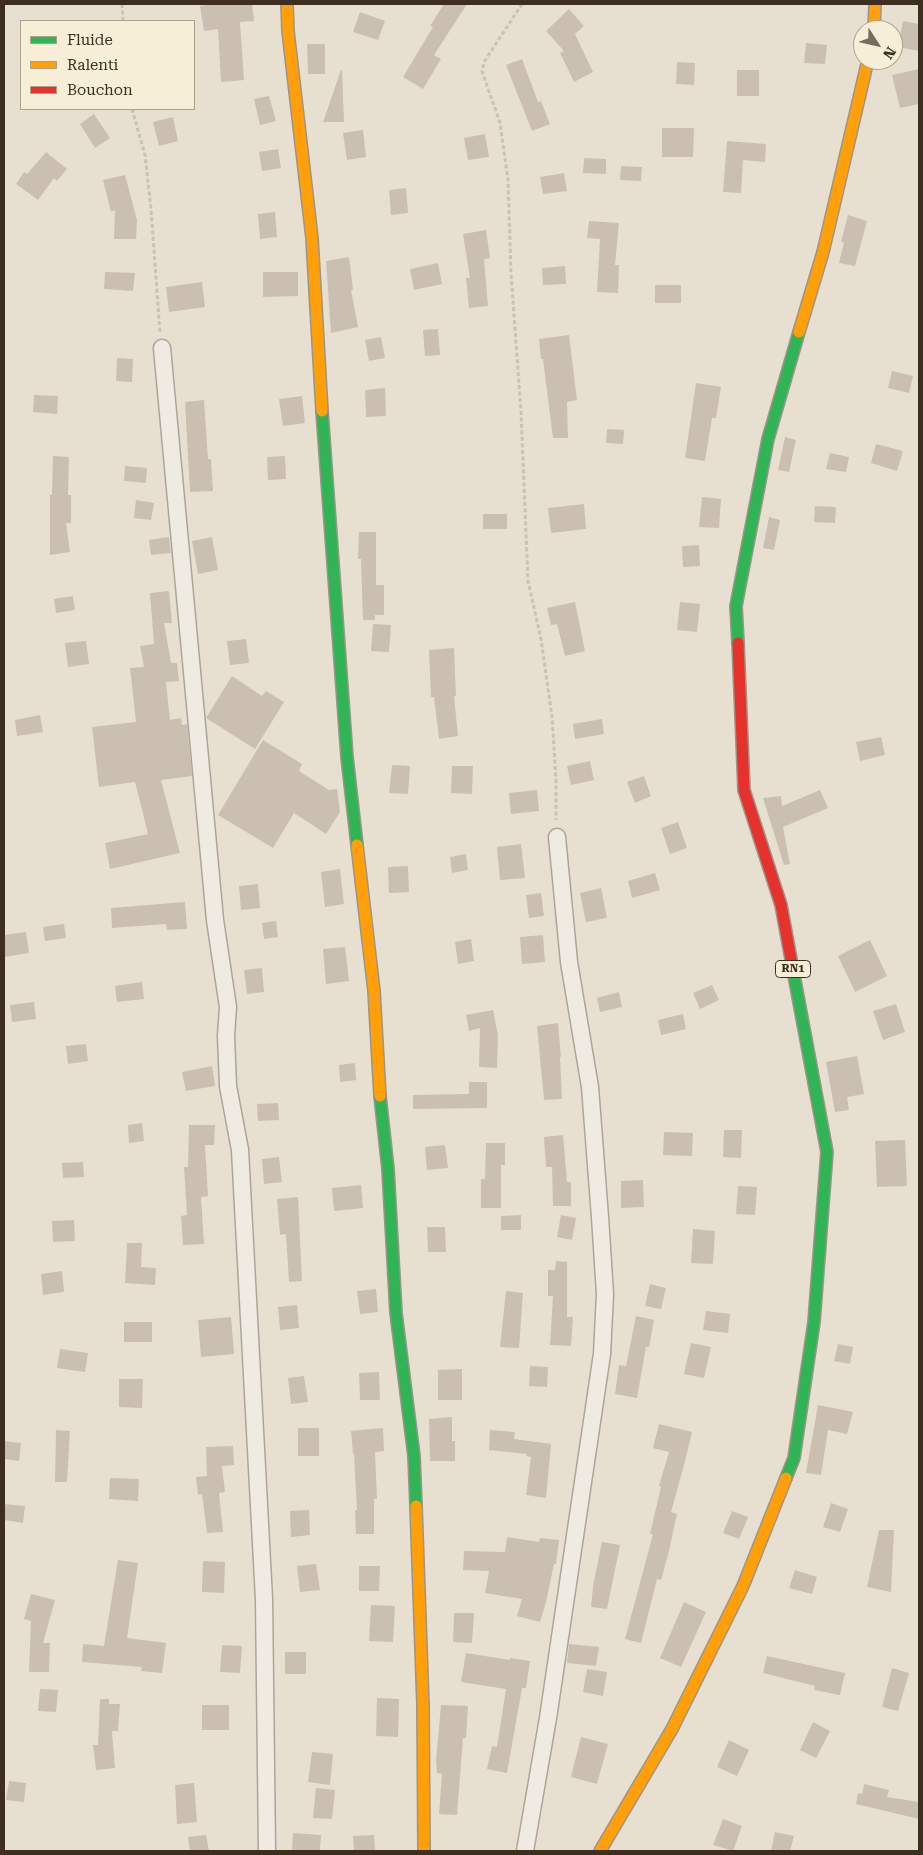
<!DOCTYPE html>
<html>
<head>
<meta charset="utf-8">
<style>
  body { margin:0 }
  #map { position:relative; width:923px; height:1855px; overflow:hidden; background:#e7e0d1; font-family:"Roboto Serif",serif }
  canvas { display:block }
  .frame { position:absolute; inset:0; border:5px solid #3d2e20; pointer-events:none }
  .legend { position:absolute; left:20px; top:20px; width:175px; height:90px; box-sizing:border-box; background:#f7eed8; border:1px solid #ada18e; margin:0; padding:6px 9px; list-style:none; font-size:15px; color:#3d2e20 }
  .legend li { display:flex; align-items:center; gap:10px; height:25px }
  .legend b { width:25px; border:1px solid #ada18e }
  .north { position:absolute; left:853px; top:20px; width:50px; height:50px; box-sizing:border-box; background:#f7eed8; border:1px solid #ada18e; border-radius:50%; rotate:125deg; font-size:14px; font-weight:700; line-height:20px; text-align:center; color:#3d2e20 }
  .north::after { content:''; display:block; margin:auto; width:18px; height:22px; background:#786c5e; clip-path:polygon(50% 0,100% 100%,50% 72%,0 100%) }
</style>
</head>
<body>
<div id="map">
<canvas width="923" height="1855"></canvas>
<div class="frame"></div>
<ul class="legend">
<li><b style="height:6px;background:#30b455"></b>Fluide</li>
<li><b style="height:6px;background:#ff9f0a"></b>Ralenti</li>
<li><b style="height:6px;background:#e5322d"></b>Bouchon</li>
</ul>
<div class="north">N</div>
</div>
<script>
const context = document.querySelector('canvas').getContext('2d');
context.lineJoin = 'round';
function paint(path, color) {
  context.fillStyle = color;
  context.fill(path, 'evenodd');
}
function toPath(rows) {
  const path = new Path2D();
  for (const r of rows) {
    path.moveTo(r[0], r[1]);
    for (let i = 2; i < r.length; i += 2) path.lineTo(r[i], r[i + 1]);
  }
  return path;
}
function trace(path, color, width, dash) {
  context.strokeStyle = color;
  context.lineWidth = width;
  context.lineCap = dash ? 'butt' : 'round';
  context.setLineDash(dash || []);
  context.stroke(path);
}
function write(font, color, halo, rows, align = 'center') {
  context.font = font + ' "Roboto Serif",serif';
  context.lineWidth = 4;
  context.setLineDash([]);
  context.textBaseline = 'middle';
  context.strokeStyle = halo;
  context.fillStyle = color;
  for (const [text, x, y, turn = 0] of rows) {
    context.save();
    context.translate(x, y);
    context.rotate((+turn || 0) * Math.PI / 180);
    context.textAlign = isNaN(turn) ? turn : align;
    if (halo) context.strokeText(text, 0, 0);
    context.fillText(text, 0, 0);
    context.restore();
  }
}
const building = toPath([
  [212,4,252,4,254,21,240,22,244,80,221,82,218,29,204,31,200,6],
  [444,4,467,4,434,55,441,59,423,89,403,77,433,27,430,26],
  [569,9,584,26,575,34,593,72,574,82,560,53,564,51,546,31],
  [360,12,385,21,378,40,353,32],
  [903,21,919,24,919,51,898,47],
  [806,43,827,45,825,64,804,63],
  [307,44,325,44,325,74,308,74],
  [522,59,538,102,541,101,550,124,532,131,506,65],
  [677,62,695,63,694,85,676,84],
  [919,69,919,104,900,108,892,75],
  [341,70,342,70,344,122,323,122],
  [737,70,759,70,759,96,737,96],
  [269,96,276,121,260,125,254,99],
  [94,114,110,138,95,148,80,124],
  [173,117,178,141,159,146,153,122],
  [662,128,694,128,693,157,662,157],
  [363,130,366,157,347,160,343,133],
  [485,134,489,157,468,160,464,138],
  [727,141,766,144,765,162,743,160,741,193,723,192],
  [278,149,281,168,262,171,259,152],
  [46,152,67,169,57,181,54,178,38,200,16,184,24,172,27,174],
  [584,158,606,159,606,174,583,173],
  [621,166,642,167,641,181,620,180],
  [564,173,567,191,543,194,540,177],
  [125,175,137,220,136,239,114,239,115,210,111,212,103,180],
  [406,188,408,213,391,215,389,190],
  [275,212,277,237,260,239,258,214],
  [848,215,867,221,855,266,839,263,844,242,841,242],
  [589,221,619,223,615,265,619,265,618,293,597,292,600,239,587,238],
  [486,230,490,258,484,259,488,306,469,308,466,278,470,278,463,234],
  [349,257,353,289,351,290,358,327,331,333,326,261],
  [438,263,442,284,414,290,410,269],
  [565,266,566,284,543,285,542,268],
  [105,272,135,273,133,291,104,289],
  [263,272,298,272,298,296,263,297],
  [202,282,205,307,169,312,166,287],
  [655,285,681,285,681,303,655,303],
  [438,329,440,355,425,356,423,330],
  [569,335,577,400,567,402,568,438,553,438,543,359,541,359,539,339],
  [381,337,385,358,369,361,365,340],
  [117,358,133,359,132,382,116,381],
  [892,371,913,376,909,393,888,388],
  [696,383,721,387,716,418,712,418,705,461,685,458],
  [385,388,386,416,366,417,365,390],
  [34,395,58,396,57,414,33,412],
  [302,396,305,423,283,426,279,399],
  [204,400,208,459,211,459,213,491,190,492,185,402],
  [607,429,624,430,623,444,606,443],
  [785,437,796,440,789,472,778,470],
  [876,444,903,451,897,471,871,463],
  [830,453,849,457,846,472,826,469],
  [53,456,69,457,68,495,71,495,71,523,66,523,70,552,50,555,50,495,52,495],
  [285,456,286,479,268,480,267,457],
  [125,466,147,468,146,483,124,481],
  [702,497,721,499,719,528,699,527],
  [136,500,154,503,151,520,134,518],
  [584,504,586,529,551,533,548,508],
  [815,506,836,507,835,523,814,522],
  [483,514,507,514,507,529,483,529],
  [769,517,780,520,774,550,763,548],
  [359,532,376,532,376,585,384,585,384,615,375,615,375,620,363,620,361,559,358,559],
  [169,537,171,553,151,555,149,540],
  [212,537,218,570,198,574,192,541],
  [699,545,700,566,683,567,682,546],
  [169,591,172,623,164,623,171,663,177,663,179,681,166,682,170,720,181,718,182,725,187,724,192,776,161,780,180,853,110,869,105,843,148,834,135,782,99,787,92,727,136,722,130,668,144,667,140,646,154,644,150,593],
  [73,596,75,610,56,613,54,599],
  [575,602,585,651,565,656,557,624,551,625,547,608],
  [680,602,700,604,697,632,677,630],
  [373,624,391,625,389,652,371,651],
  [246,639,249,663,230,665,227,641],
  [86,641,89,664,68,667,65,643],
  [454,648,456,696,454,696,458,736,439,739,434,697,431,697,429,650],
  [232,676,262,696,266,691,284,702,255,749,206,718],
  [40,715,43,732,17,736,15,720],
  [602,719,604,734,575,739,573,724],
  [881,737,885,755,860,761,856,742],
  [263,740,302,764,299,771,329,790,337,789,340,812,326,834,294,813,273,848,218,815],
  [590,761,594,780,571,785,567,766],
  [392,765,410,766,408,794,389,793],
  [452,766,473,766,472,794,451,793],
  [644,776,651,796,635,803,627,782],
  [537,790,539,811,511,814,509,793],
  [820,790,828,808,783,827,790,864,784,865,763,798,781,796,782,806],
  [678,822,687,848,670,854,661,828],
  [521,844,525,878,500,880,497,847],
  [466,854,468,870,452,873,450,857],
  [408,866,409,892,389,893,388,867],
  [340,869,344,904,325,907,321,872],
  [655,873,660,890,632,898,628,881],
  [258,884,260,908,241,910,239,886],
  [601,888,607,918,586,922,580,893],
  [541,893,544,916,529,918,526,895],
  [185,902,187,929,167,930,166,924,112,928,111,908],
  [276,921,278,937,264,939,262,923],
  [64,924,66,938,45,941,43,927],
  [26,932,29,953,4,957,4,935],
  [543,935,545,962,522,964,520,937],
  [471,939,474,961,458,964,455,942],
  [870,940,887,976,855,992,838,956],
  [345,947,349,981,326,984,323,949],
  [262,968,264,992,247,994,244,970],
  [142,982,144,999,117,1002,115,986],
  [712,985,719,1000,700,1009,693,993],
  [619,992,622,1007,600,1012,597,998],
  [34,1002,36,1019,12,1022,10,1005],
  [896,1004,905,1032,883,1040,873,1011],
  [493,1010,498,1035,497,1068,479,1067,480,1028,469,1031,466,1015],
  [683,1014,686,1029,661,1035,658,1020],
  [558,1023,561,1057,560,1057,562,1099,544,1100,537,1026],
  [86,1044,88,1061,68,1064,66,1046],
  [857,1056,864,1094,847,1097,849,1110,835,1112,826,1062],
  [355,1063,356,1080,340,1082,339,1065],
  [212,1066,215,1086,186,1091,182,1072],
  [469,1082,487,1082,487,1108,413,1109,413,1095,469,1094],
  [278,1103,279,1120,258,1121,257,1104],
  [142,1123,144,1141,129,1143,128,1125],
  [189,1125,215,1125,214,1145,205,1145,208,1196,201,1197,204,1244,183,1245,181,1216,187,1215,184,1167,188,1167],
  [724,1130,742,1130,741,1158,723,1157],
  [664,1132,693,1133,692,1156,663,1155],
  [563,1135,567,1182,571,1182,571,1206,553,1206,552,1167,546,1167,544,1137],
  [905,1140,907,1186,877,1187,875,1141],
  [486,1143,505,1143,505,1165,501,1165,501,1208,481,1208,481,1179,485,1179],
  [445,1145,448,1168,427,1170,425,1147],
  [279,1157,282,1182,264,1184,262,1159],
  [83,1162,84,1177,63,1178,62,1163],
  [643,1180,644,1207,621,1208,621,1181],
  [361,1185,363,1208,334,1211,332,1188],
  [738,1186,757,1187,755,1215,736,1214],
  [298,1197,302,1281,289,1282,286,1234,280,1235,277,1199],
  [521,1215,521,1230,501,1230,501,1216],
  [561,1215,576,1218,572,1240,557,1237],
  [74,1220,75,1241,53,1242,52,1221],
  [427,1227,445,1227,446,1252,428,1252],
  [693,1229,715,1231,713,1264,691,1263],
  [127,1243,142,1243,141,1267,156,1268,155,1285,125,1283],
  [556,1261,567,1262,567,1317,573,1317,571,1346,550,1345,553,1296,548,1296,548,1270,555,1270],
  [62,1271,64,1292,43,1295,41,1274],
  [650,1284,666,1288,661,1309,645,1306],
  [376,1289,378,1312,360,1314,357,1291],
  [506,1291,523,1293,519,1348,500,1347],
  [297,1305,299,1328,280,1330,278,1307],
  [706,1311,730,1314,728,1333,703,1330],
  [636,1316,654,1320,649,1347,646,1347,637,1398,615,1394,619,1365,626,1366],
  [231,1317,234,1354,201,1357,198,1320],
  [124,1322,152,1322,152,1342,124,1342],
  [691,1343,711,1347,704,1378,684,1374],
  [838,1344,853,1347,850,1364,834,1361],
  [60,1349,88,1353,85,1372,57,1368],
  [530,1366,548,1367,547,1387,529,1386],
  [462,1369,462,1400,438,1400,438,1370],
  [379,1372,380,1400,360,1400,359,1373],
  [304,1376,308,1402,291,1404,288,1378],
  [119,1379,143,1379,142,1408,119,1407],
  [818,1405,853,1412,847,1434,828,1430,821,1475,806,1473],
  [452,1417,452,1441,455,1441,455,1461,430,1461,429,1419],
  [659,1424,692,1432,684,1465,671,1512,677,1514,668,1555,661,1580,657,1579,641,1643,625,1639,653,1534,650,1534,661,1487,659,1486,669,1452,653,1448],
  [298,1428,319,1428,319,1456,298,1456],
  [383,1428,384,1451,375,1452,377,1499,374,1499,374,1534,356,1534,355,1510,357,1510,354,1454,353,1454,351,1431],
  [56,1430,70,1431,67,1482,55,1482],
  [490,1430,515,1432,514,1439,551,1444,546,1498,526,1495,531,1457,526,1456,527,1454,489,1450],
  [4,1441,21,1443,19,1461,4,1459],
  [233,1446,234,1465,222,1466,225,1492,219,1493,223,1532,207,1533,202,1494,198,1495,196,1477,207,1476,206,1447],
  [110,1478,139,1479,138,1501,109,1499],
  [831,1503,848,1509,840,1532,823,1527],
  [4,1504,25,1506,23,1523,4,1520],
  [309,1510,310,1535,291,1537,290,1511],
  [732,1511,748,1517,739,1539,723,1533],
  [879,1530,894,1530,891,1592,867,1587],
  [507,1537,539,1542,540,1538,559,1540,556,1564,554,1564,546,1602,540,1622,517,1616,522,1599,485,1593,489,1571,463,1570,464,1551,505,1552],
  [602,1542,620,1545,607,1609,591,1607,593,1586],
  [118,1560,138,1563,127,1638,166,1643,162,1673,141,1671,142,1667,82,1662,83,1644,104,1646],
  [203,1561,225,1562,224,1593,202,1592],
  [316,1564,320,1590,300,1592,297,1566],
  [359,1566,380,1566,379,1591,359,1591],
  [795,1570,817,1577,812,1594,789,1588],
  [31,1594,55,1600,43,1643,50,1643,49,1672,29,1672,31,1621,24,1619],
  [684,1602,706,1612,681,1667,660,1658],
  [371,1605,395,1606,393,1642,369,1641],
  [454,1613,474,1613,472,1643,453,1642],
  [569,1644,599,1647,596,1666,567,1663],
  [222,1645,242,1646,240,1673,220,1672],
  [285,1652,306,1652,306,1674,285,1674],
  [466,1653,510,1660,510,1658,530,1661,526,1688,522,1688,507,1773,487,1769,492,1746,497,1747,506,1689,461,1682],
  [767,1656,845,1673,840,1695,814,1690,815,1686,763,1673],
  [892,1668,909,1673,898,1711,882,1707],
  [587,1669,607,1672,603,1696,583,1692],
  [40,1689,58,1690,56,1712,38,1711],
  [377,1698,399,1699,398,1737,376,1736],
  [100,1699,109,1699,109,1704,120,1704,118,1731,112,1731,115,1768,96,1770,93,1745,98,1745],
  [202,1705,229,1705,229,1730,202,1730],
  [441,1705,468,1706,466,1738,463,1738,457,1815,439,1814,442,1774,437,1773,436,1760],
  [813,1722,830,1731,816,1758,800,1750],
  [581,1737,608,1744,597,1784,571,1777],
  [729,1740,749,1750,737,1776,717,1767],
  [312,1752,333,1754,330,1785,308,1782],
  [9,1781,26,1783,24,1802,6,1800],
  [194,1783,197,1822,177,1824,175,1785],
  [864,1784,889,1790,887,1797,919,1802,919,1819,856,1804,858,1793,862,1794],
  [316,1788,335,1790,332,1819,313,1818],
  [723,1819,742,1826,733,1851,713,1845],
  [775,1832,794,1836,790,1851,771,1851],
  [293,1833,321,1835,320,1851,292,1851],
  [206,1835,209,1851,190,1851,188,1837],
  [374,1835,375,1851,354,1851,353,1836]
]);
const path = toPath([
  [122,4,123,21],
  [522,4,484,62,482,71,500,123,508,180,511,273,521,412,528,581,541,639,552,717,556,780,556,820],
  [132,109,145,155,151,209,160,333]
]);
const street = toPath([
  [162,348,215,920,228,1007,226,1036,228,1086,240,1150,264,1599,267,1851],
  [525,1851,548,1718,602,1354,605,1294,600,1217,590,1087,569,962,557,837]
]);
const fast = toPath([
  [322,411,347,757,357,845],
  [738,643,736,606,768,439,799,332],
  [380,1096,388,1169,396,1313,414,1456,416,1506],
  [786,1478,794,1458,814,1322,827,1152,793,970]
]);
const slow = toPath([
  [287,4,288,31,312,238,322,411],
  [874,30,875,4],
  [799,332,823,252,868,60],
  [357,845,374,991,380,1096],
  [416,1506,423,1705,424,1851],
  [600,1851,672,1729,743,1586,786,1478]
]);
const jam = toPath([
  [738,643,744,790,781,905,793,970]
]);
const shields = [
  [793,969,35]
];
const shieldNames = [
  ["RN1",793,969]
];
paint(building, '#cbbfb2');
trace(street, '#ada599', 19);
trace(fast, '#9c958a', 14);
trace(slow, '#9c958a', 14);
trace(jam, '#9c958a', 14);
trace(path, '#c8c2b9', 3, [4, 2.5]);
trace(street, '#efebe3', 16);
trace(fast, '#30b455', 11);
trace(slow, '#ff9f0a', 11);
trace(jam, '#e5322d', 11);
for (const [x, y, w] of shields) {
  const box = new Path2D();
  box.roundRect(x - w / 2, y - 8.5, w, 17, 4);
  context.fillStyle = '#f7eed8';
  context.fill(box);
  trace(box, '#3d2e20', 1);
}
write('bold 11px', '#3d2e20', null, shieldNames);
</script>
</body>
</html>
